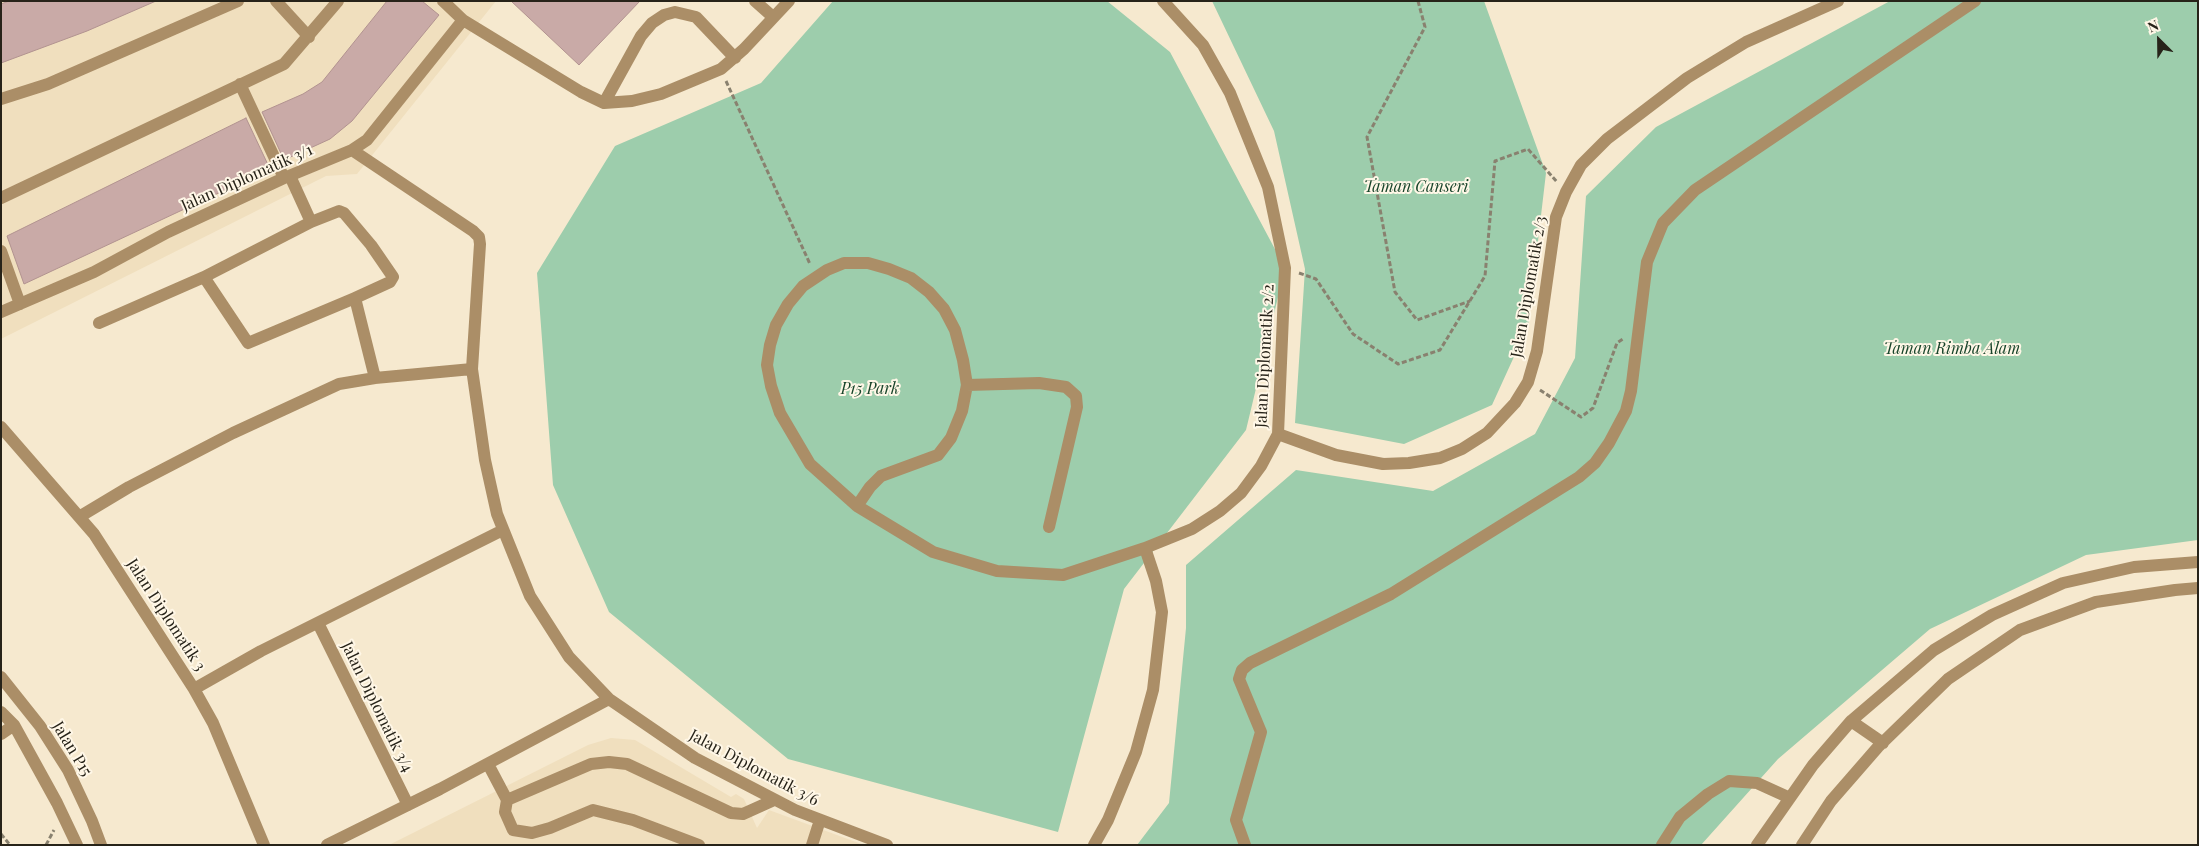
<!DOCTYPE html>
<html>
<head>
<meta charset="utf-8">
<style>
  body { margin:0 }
  #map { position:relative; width:2199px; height:846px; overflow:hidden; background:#f6e9cf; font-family:"Playfair Display",serif }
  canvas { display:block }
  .frame { position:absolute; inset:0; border:2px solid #272319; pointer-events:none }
  .north { position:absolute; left:2134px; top:15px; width:50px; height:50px; -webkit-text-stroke:4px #fff7e7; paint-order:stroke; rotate:337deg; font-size:14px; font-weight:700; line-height:20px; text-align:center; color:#272319 }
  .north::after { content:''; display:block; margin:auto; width:18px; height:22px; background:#272319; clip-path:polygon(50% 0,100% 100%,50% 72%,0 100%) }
</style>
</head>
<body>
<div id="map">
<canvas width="2199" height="846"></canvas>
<div class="frame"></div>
<div class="north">N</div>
</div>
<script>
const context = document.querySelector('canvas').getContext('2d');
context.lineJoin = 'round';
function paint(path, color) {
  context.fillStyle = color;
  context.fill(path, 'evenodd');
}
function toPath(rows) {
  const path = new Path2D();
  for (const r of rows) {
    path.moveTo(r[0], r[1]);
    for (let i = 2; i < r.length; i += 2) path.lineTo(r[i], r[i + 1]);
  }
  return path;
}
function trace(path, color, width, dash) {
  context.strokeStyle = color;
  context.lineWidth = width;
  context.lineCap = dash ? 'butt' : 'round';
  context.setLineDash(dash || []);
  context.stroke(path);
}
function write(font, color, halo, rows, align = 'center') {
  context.font = font + ' "Playfair Display",serif';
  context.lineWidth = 4;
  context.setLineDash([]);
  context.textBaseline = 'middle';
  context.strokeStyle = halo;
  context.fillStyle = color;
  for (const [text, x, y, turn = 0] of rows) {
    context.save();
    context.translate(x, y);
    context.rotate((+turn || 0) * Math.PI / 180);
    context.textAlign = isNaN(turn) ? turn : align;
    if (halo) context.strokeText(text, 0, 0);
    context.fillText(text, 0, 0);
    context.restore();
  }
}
const built = toPath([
  [1,1,496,1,357,174,326,176,1,339],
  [611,738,635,740,731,797,736,794,744,799,757,828,769,810,864,845,389,845,588,745]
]);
const green = toPath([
  [833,1,1107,1,1170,52,1285,268,1246,430,1124,589,1058,832,788,759,609,612,553,485,537,273,615,146,761,83],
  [1212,1,1484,1,1546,173,1528,326,1492,405,1404,444,1295,423,1305,269,1274,131],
  [1890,1,2198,1,2198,540,2086,555,1930,629,1778,759,1701,845,1137,845,1169,803,1186,628,1186,565,1296,470,1433,491,1535,434,1575,358,1586,196,1656,127]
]);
const building = toPath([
  [9,1,156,1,87,31,1,63,1,4,9,1],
  [387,1,422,1,439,15,352,121,330,139,284,160,262,112,303,94,322,82,387,1],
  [511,1,640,1,579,65,511,1],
  [246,118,270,169,24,284,7,236,246,118]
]);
const path = toPath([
  [1418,1,1425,27,1367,137,1395,292,1417,320,1470,301],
  [726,81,810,264],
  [1299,273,1316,279,1353,334,1398,364,1440,350,1485,276,1495,161,1528,149,1557,182],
  [1540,390,1581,417,1593,408,1617,343,1623,339],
  [1,834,10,845],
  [46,845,54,830]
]);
const minor = toPath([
  [276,1,309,37],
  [443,1,463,20,581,92,604,103,632,101,661,94,721,69,744,49,789,1],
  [755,1,773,17],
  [240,84,284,178],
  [1,99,48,84,238,1],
  [604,103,641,36,652,23,664,15,675,12,696,17,735,58],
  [352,150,473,231,479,237,480,244,472,369,485,460,497,514,530,596,569,657,609,699,695,758,795,810,887,845],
  [290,176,311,222],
  [1,198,284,64,338,1],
  [1,251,20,304],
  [204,277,311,222,339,211,344,213,371,245,393,277,390,282,355,298],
  [1,312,94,272,168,232,284,178,352,150,367,140,463,20],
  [99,323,204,277,248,343,355,298,375,378],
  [967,385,1039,383,1066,387,1076,396,1077,407,1049,527],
  [1,427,94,534,194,689,213,723,264,845],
  [1278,434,1336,455,1383,464,1409,463,1440,458,1462,449,1487,433,1515,403,1528,382,1537,351,1556,217,1566,192,1581,165,1607,139,1687,78,1746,42,1838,1],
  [857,506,870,487,881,476,938,455,951,438,962,411,967,385,963,360,955,330,944,309,929,292,911,278,889,269,868,263,844,263,827,270,803,286,788,304,776,325,770,345,767,365,771,386,780,413,810,464,857,506,933,552,997,571,1063,575,1145,548,1192,529,1220,511,1241,493,1261,466,1278,434,1285,268,1268,187,1230,93,1203,45,1163,1],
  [79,517,129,487,233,433,339,384,375,378,472,369],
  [318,623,408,805],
  [1,677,40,726,68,770,92,821,101,845],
  [194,689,261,651,503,530],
  [1,712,14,725,57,803,77,845],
  [1851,721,1883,743],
  [1,734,14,725],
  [488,764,507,800,505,812,513,830,532,833,550,828,593,810,633,820,699,845],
  [507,800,591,764,609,762,627,764,731,813,743,814,774,800],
  [327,845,440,789,609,699],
  [812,845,820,820],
  [1094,845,1108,820,1136,752,1153,690,1162,612,1156,581,1145,548],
  [1245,845,1236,820,1261,732,1239,679,1242,670,1250,663,1391,594,1579,477,1595,463,1609,443,1626,411,1631,391,1647,262,1663,223,1695,190,1975,1],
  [1662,845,1680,817,1708,794,1729,781,1757,783,1790,798],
  [1757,845,1813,765,1851,721,1934,650,1992,615,2063,583,2134,567,2198,562],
  [1802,845,1831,801,1878,747,1948,679,2020,630,2096,602,2175,590,2198,588]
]);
const streetNames = [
  ["Jalan Diplomatik 3/1",247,178,-24],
  ["Jalan Diplomatik 2/3",1529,287,-80],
  ["Jalan Diplomatik 2/2",1265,356,-87],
  ["Jalan Diplomatik 3",166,615,57],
  ["Jalan Diplomatik 3/4",377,707,64],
  ["Jalan P15",72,749,59],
  ["Jalan Diplomatik 3/6",754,768,28]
];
const parkNames = [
  ["Taman Canseri",1416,187],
  ["Taman Rimba Alam",1952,349],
  ["P15 Park",870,389]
];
paint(built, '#f0dfbe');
paint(green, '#9dcdac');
paint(building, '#c9aaa7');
trace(building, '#b29390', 1);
trace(path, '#89816f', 3, [5, 2.5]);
trace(minor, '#ab8e67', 12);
write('16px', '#272319', '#fff7e7', streetNames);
write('italic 16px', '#18442a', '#fff7e7', parkNames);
</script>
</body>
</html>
